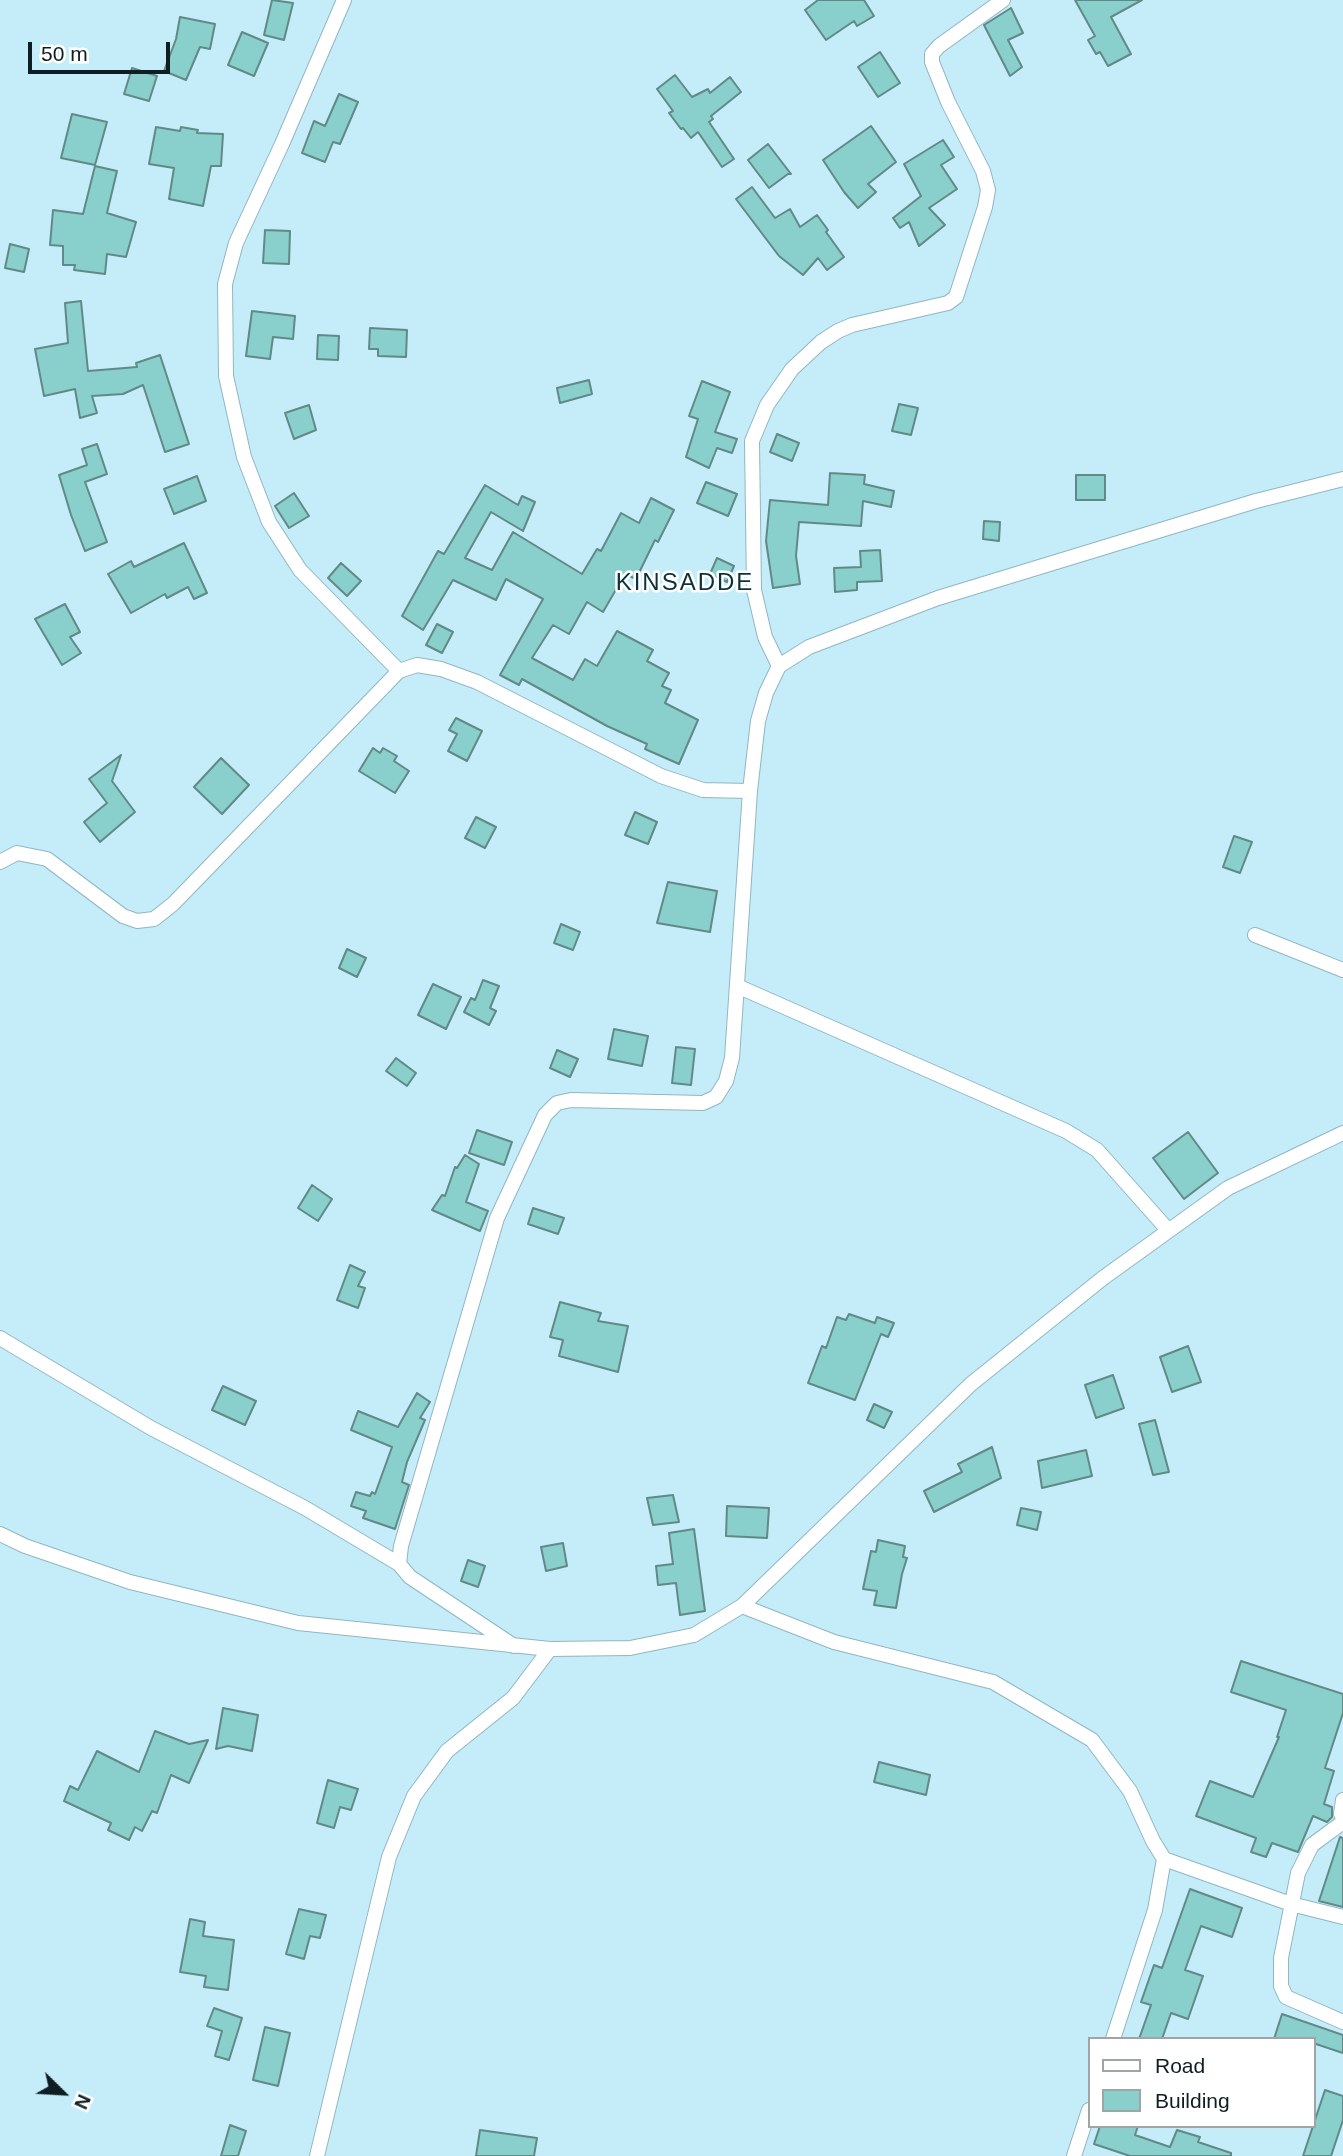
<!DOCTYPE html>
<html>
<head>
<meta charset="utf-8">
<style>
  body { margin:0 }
  #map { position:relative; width:1343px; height:2156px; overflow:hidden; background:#c5edf9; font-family:Helvetica,sans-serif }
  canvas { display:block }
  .legend { position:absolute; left:1088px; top:2037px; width:228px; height:91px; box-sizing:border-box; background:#fff; border:2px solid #9fa5a7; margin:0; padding:9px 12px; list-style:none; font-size:21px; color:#0f1e22 }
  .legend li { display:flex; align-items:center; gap:14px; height:35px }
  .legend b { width:35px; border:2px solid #9fa5a7 }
  .north { position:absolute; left:28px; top:2058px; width:70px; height:70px; -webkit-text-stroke:5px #fff; paint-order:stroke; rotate:114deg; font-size:19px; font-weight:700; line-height:28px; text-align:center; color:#0f1e22 }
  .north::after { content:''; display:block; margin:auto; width:24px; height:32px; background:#0f1e22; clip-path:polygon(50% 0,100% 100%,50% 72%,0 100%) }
  .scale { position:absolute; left:28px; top:42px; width:142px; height:32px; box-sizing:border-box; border:4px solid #0f1e22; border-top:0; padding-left:9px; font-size:21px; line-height:24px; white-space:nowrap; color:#0f1e22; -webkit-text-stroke:5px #fff; paint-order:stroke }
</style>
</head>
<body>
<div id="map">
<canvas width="1343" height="2156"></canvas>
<ul class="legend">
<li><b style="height:9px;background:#fff"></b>Road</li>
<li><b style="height:19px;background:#89cfcc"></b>Building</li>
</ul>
<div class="north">N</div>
<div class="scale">50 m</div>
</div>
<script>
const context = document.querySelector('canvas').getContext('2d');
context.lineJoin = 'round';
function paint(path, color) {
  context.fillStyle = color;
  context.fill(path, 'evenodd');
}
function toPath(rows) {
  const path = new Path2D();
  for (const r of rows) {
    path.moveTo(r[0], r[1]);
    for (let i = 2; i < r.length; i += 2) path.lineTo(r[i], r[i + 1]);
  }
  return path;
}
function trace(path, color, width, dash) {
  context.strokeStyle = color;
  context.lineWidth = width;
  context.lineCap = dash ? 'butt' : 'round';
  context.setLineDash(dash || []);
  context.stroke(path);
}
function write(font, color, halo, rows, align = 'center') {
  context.font = font + ' Helvetica,sans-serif';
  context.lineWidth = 5;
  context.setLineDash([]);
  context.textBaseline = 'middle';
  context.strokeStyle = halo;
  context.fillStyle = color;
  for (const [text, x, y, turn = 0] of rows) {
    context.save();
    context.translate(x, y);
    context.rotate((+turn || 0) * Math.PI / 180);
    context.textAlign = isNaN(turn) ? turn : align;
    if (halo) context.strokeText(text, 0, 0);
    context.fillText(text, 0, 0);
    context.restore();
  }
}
const building = toPath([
  [272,0,293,3,284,40,264,35,272,0],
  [818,0,864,0,874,16,857,26,854,21,826,40,805,10,818,0],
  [1075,0,1142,0,1111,17,1131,54,1108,66,1100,52,1096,54,1088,40,1095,36,1075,0],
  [1011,8,1023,33,1008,40,1022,67,1010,76,984,25,1011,8],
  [180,17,215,24,210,49,200,47,186,80,164,71,176,39,180,17],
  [242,32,268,43,254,76,228,65,242,32],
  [880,52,900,83,878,97,858,67,880,52],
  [132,68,157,76,149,101,124,94,132,68],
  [675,75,692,97,708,89,710,93,730,77,741,92,711,116,713,119,709,122,734,159,722,167,698,132,691,138,683,128,681,129,669,113,673,111,657,89,675,75],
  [339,94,358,102,340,144,333,142,325,162,302,153,314,121,325,126,339,94],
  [72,114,107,122,95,165,61,158,72,114],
  [871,126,896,162,868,184,876,192,858,208,844,192,823,160,871,126],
  [156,127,180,131,181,127,198,130,197,133,223,134,221,166,211,166,203,206,169,199,174,168,149,164,156,127],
  [943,140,954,157,941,165,957,189,929,208,945,225,919,246,909,222,900,228,893,218,921,196,904,164,943,140],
  [768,144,791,174,788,174,769,188,748,160,768,144],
  [95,166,117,171,107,213,136,222,126,257,107,254,105,274,74,270,75,265,63,265,63,246,50,245,53,210,83,214,95,166],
  [752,187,775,218,790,209,800,227,817,215,828,230,826,232,844,257,827,270,818,258,803,275,779,256,736,199,752,187],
  [265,230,290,231,289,264,263,263,265,230],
  [10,244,29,249,24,272,5,268,10,244],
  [81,301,88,371,137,367,136,363,160,355,189,444,165,452,143,385,123,394,92,396,97,413,80,418,75,389,44,396,35,349,68,343,65,303,81,301],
  [252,311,295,316,293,339,273,337,270,359,246,356,252,311],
  [370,328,407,330,406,357,378,356,378,349,369,349,370,328],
  [318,335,339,336,338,360,317,359,318,335],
  [589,380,592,394,560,403,557,388,589,380],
  [702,381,730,392,715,432,737,439,732,453,717,448,709,468,686,457,698,419,689,416,702,381],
  [899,404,918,408,911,435,892,431,899,404],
  [309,405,316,430,294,439,285,413,309,405],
  [777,434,799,443,792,461,770,452,777,434],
  [97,444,107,474,85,482,107,542,85,551,71,515,59,475,87,465,82,449,97,444],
  [830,473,865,475,864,484,894,491,891,507,863,501,861,526,799,522,796,556,800,584,773,588,766,541,770,500,828,505,830,473],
  [1076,475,1105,475,1105,500,1076,500,1076,475],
  [197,476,206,501,174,514,164,489,197,476],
  [706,482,737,494,728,516,697,503,706,482],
  [485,485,518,505,522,496,535,502,523,531,491,512,465,558,492,570,513,532,582,574,597,549,601,551,621,513,639,523,651,498,674,510,658,542,655,540,636,579,625,574,603,612,587,602,569,634,553,625,532,658,573,680,585,659,597,666,617,631,653,650,647,661,669,673,662,686,671,690,665,703,698,720,679,764,645,749,647,744,607,726,522,679,519,685,500,675,543,599,506,579,496,600,453,580,423,630,402,616,438,551,444,554,485,485],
  [294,493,309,516,289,528,275,506,294,493],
  [984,521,1000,522,999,541,983,539,984,521],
  [184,543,207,593,194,599,188,587,167,598,165,594,131,613,108,574,131,561,134,567,184,543],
  [880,550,882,581,857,582,857,590,835,592,834,568,861,567,860,551,880,550],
  [717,558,734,566,727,582,710,574,717,558],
  [341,563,361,581,347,596,328,578,341,563],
  [65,604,80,632,70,637,81,653,62,665,35,619,65,604],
  [437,624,453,632,442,653,426,645,437,624],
  [456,718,482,731,467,761,448,751,457,734,449,730,456,718],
  [373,748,380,753,383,748,397,756,394,761,409,771,395,793,359,771,373,748],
  [121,755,112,781,135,812,100,842,84,822,107,803,89,779,121,755],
  [221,758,249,785,222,814,194,787,221,758],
  [635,812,657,822,648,844,625,835,635,812],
  [476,817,496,827,485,848,465,838,476,817],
  [1234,836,1252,842,1240,873,1223,867,1234,836],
  [668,882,717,891,710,932,657,923,668,882],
  [561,924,580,932,573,950,554,943,561,924],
  [347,949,366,958,357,977,339,968,347,949],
  [483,980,499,986,490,1008,496,1011,489,1025,464,1012,471,998,475,1000,483,980],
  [433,984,461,997,446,1029,418,1015,433,984],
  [614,1029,648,1036,642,1066,608,1059,614,1029],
  [676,1047,695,1049,691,1085,672,1083,676,1047],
  [557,1050,578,1059,570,1077,550,1068,557,1050],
  [396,1058,416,1073,407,1086,386,1071,396,1058],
  [477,1130,512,1142,504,1165,469,1153,477,1130],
  [1188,1132,1218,1173,1184,1199,1153,1158,1188,1132],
  [465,1155,479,1164,466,1202,488,1211,480,1231,432,1210,442,1195,445,1196,455,1167,457,1168,465,1155],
  [312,1185,332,1199,318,1221,298,1208,312,1185],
  [533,1208,564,1218,558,1234,528,1224,533,1208],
  [350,1265,365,1272,358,1286,365,1288,358,1308,337,1300,350,1265],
  [560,1302,601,1313,598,1321,628,1326,618,1372,559,1356,563,1340,550,1337,560,1302],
  [849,1314,875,1323,877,1317,894,1323,888,1337,881,1334,855,1400,808,1383,822,1346,826,1348,837,1317,846,1320,849,1314],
  [1188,1346,1201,1382,1172,1392,1160,1357,1188,1346],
  [1113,1375,1124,1408,1096,1418,1085,1385,1113,1375],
  [223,1386,256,1401,245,1425,212,1410,223,1386],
  [417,1393,430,1402,420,1418,425,1420,407,1462,402,1482,409,1485,395,1529,363,1518,366,1511,351,1506,356,1492,370,1496,372,1492,375,1494,392,1447,351,1430,358,1411,398,1427,417,1393],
  [874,1404,892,1412,884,1428,867,1420,874,1404],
  [1155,1420,1169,1472,1153,1475,1139,1424,1155,1420],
  [992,1447,1001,1478,934,1512,924,1491,962,1472,958,1464,992,1447],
  [1086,1450,1092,1476,1042,1488,1038,1461,1086,1450],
  [673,1495,679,1522,653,1525,647,1498,673,1495],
  [727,1506,769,1508,767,1538,726,1536,727,1506],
  [1021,1508,1041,1512,1037,1530,1017,1525,1021,1508],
  [694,1529,705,1611,680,1615,676,1583,658,1585,656,1566,673,1564,669,1533,694,1529],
  [878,1540,905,1546,903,1557,907,1558,902,1574,896,1608,874,1605,877,1591,863,1589,871,1551,876,1552,878,1540],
  [563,1543,567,1566,546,1571,541,1547,563,1543],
  [468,1560,485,1566,478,1587,461,1581,468,1560],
  [1241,1661,1343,1694,1343,1713,1325,1768,1334,1771,1324,1804,1332,1807,1332,1817,1327,1822,1313,1816,1298,1852,1272,1843,1266,1857,1251,1852,1256,1838,1196,1816,1210,1781,1253,1797,1279,1737,1277,1737,1286,1710,1231,1692,1241,1661],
  [223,1708,258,1715,252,1751,228,1746,216,1749,223,1708],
  [155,1731,189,1744,208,1740,189,1783,171,1775,157,1813,152,1811,142,1831,135,1827,129,1840,108,1830,111,1823,64,1801,70,1786,78,1790,97,1751,139,1772,155,1731],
  [879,1762,930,1775,926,1795,874,1782,879,1762],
  [328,1780,358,1789,351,1810,340,1807,334,1828,317,1823,328,1780],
  [1340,1837,1343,1838,1343,1907,1319,1901,1340,1837],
  [1190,1889,1242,1908,1232,1937,1201,1926,1185,1970,1203,1976,1188,2019,1171,2013,1162,2039,1139,2039,1151,2005,1141,2002,1154,1965,1162,1968,1190,1889],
  [299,1909,326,1915,320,1938,310,1936,304,1959,286,1954,299,1909],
  [190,1919,205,1922,203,1936,234,1940,228,1990,204,1987,206,1976,180,1972,190,1919],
  [214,2008,242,2018,229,2060,215,2056,222,2031,207,2026,214,2008],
  [1282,2014,1343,2035,1343,2053,1313,2043,1313,2039,1274,2039,1282,2014],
  [265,2027,290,2033,278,2086,253,2080,265,2027],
  [1325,2090,1343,2096,1343,2120,1331,2156,1303,2156,1325,2090],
  [230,2125,246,2131,238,2156,221,2156,230,2125],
  [1100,2126,1138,2126,1135,2135,1170,2147,1177,2130,1200,2137,1198,2142,1231,2153,1231,2156,1130,2156,1094,2144,1100,2126],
  [480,2130,537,2138,534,2156,476,2156,480,2130]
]);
const street = toPath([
  [344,0,282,144,236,243,225,284,226,376,244,457,269,522,300,570,399,671],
  [779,666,765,637,754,590,752,441,767,405,792,369,821,342,838,331,852,325,948,303,956,297,985,207,988,190,983,171,948,102,932,62,932,54,939,46,1003,0],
  [0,862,17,853,47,859,123,916,137,921,154,919,173,904,399,671,417,665,441,669,477,682,661,776,703,790,750,791],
  [1255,935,1343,970],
  [737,986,1066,1131,1097,1150,1168,1230],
  [0,1338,151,1428,305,1508,399,1564,410,1577,514,1646],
  [0,1534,25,1546,130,1582,298,1623,550,1649,630,1648,694,1635,742,1606,971,1384,1103,1278,1228,1188,1343,1133],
  [399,1564,401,1546,497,1218,545,1115,557,1103,571,1100,703,1103,716,1097,726,1081,732,1058,750,791,758,721,766,693,779,666,809,647,938,598,1256,501,1343,479],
  [742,1606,834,1642,993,1682,1092,1740,1130,1791,1153,1841,1164,1859,1155,1910,1113,2039],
  [1343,1800,1341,1814,1343,1817],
  [1343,1822,1312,1845,1298,1873,1281,1958,1281,1986,1286,1997,1343,2022],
  [1164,1859,1291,1904,1343,1917],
  [317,2156,389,1857,414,1796,447,1751,513,1698,550,1649],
  [1074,2156,1089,2110]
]);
const quarterNames = [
  ["KINSADDE",685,583]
];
paint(building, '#89cfcc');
trace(building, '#618988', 2);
trace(street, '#90b6c1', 16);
trace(street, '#fff', 14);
context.letterSpacing = '2px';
write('24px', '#0b313a', '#fff', quarterNames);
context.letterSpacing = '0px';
</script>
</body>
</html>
